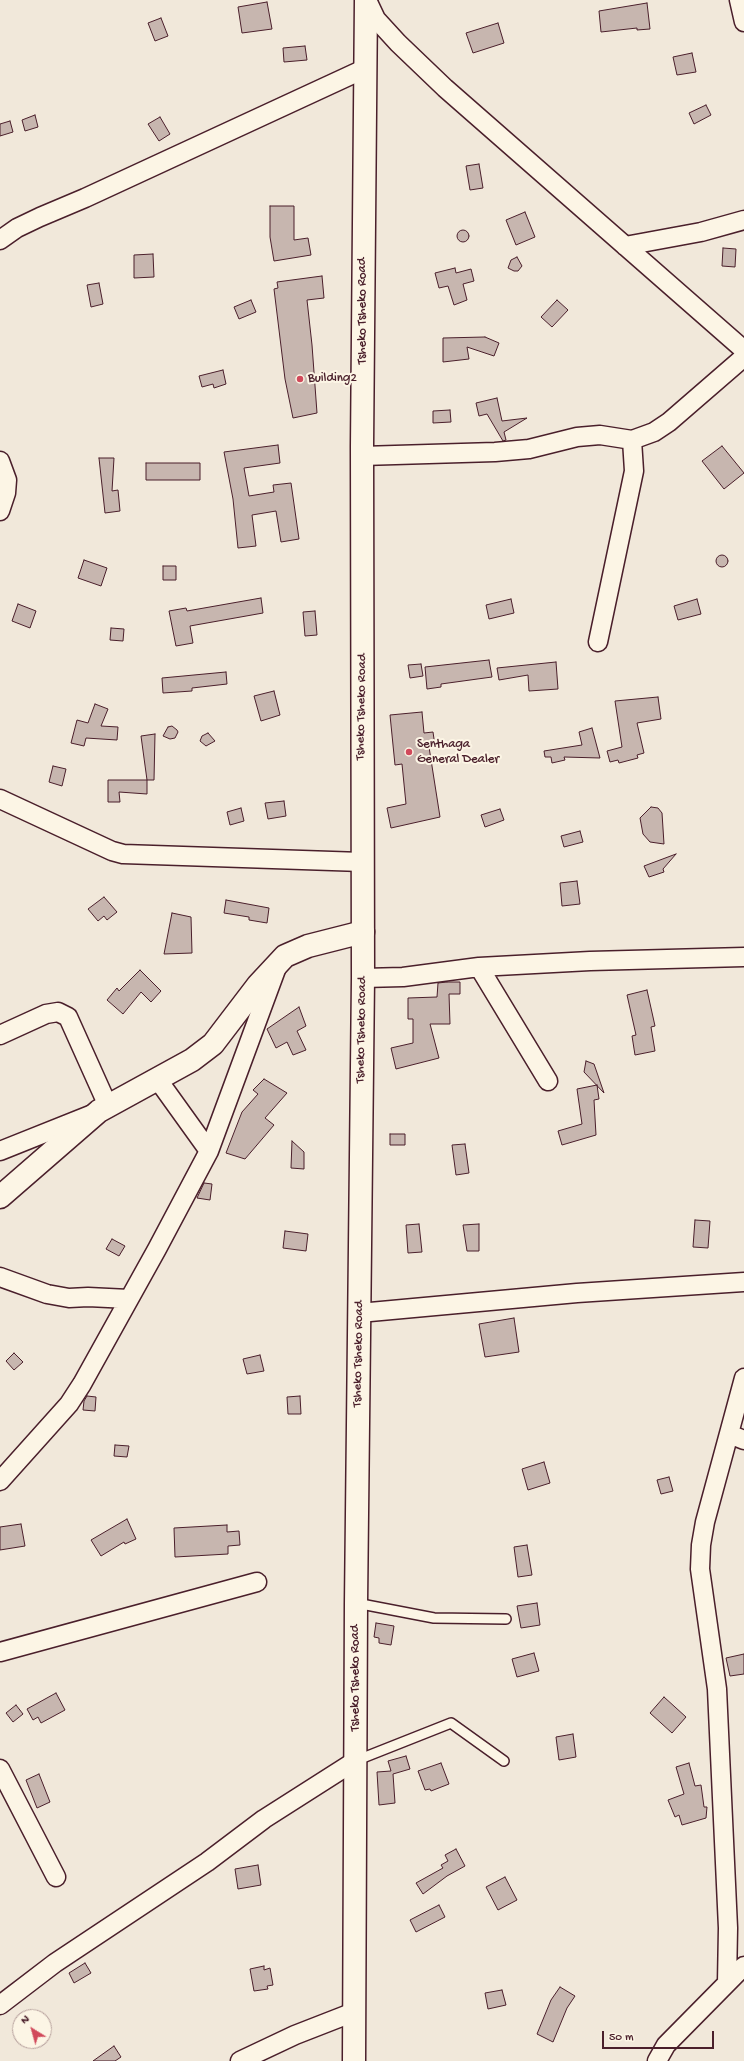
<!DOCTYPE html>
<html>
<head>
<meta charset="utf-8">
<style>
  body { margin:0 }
  #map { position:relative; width:744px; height:2061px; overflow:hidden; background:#f1e8da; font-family:"Gochi Hand",sans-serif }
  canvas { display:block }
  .north { position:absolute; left:12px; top:2009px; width:40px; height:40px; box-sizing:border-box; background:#fcf5e5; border:1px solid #b59f9b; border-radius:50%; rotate:323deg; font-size:11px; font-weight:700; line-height:16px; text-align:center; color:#4a1f2b }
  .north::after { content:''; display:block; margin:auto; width:14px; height:18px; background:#d1495b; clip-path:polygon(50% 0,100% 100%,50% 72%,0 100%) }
  .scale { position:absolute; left:602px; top:2031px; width:112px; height:18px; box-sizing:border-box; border:2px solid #4a1f2b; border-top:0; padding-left:5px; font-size:12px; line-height:14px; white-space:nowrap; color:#4a1f2b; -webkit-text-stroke:3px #fcf5e5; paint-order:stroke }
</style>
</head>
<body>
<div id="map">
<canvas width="744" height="2061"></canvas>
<div class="north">N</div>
<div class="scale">50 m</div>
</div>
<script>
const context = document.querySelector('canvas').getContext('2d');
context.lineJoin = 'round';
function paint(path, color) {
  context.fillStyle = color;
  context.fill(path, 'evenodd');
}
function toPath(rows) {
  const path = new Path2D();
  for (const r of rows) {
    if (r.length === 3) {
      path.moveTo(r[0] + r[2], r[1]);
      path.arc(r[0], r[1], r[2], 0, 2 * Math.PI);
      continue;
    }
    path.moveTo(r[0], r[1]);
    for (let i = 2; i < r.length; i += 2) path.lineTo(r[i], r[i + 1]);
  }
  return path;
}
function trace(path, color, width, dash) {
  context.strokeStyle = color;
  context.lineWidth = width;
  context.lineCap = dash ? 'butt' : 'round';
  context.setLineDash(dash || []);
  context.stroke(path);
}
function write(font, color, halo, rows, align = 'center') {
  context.font = font + ' "Gochi Hand",sans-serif';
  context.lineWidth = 4;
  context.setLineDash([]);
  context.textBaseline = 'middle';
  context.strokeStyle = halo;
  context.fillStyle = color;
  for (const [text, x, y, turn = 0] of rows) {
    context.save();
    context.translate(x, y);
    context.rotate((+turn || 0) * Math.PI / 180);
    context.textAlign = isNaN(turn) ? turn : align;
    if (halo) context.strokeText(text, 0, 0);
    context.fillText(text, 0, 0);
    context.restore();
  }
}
const building = toPath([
  [267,2,272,29,242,33,238,7,267,2],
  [647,3,650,29,637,30,637,28,601,32,599,11,647,3],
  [161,18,168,36,155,41,148,23,161,18],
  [498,23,504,43,473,53,466,33,498,23],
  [305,46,307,60,284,62,283,48,305,46],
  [692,53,696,72,677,75,673,57,692,53],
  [706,105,711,115,694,124,689,113,706,105],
  [35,115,38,127,25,131,22,120,35,115],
  [160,117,170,134,159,141,148,124,160,117],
  [10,121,13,132,0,136,0,124,10,121],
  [479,164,483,188,470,190,466,166,479,164],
  [270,206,294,206,294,240,308,238,311,255,274,261,270,237,270,206],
  [525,212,535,237,516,245,506,220,525,212],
  [463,236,6],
  [723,248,736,249,735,267,722,266,723,248],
  [153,254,154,277,134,278,134,255,153,254],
  [517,257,522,266,518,271,514,271,508,268,511,260,517,257],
  [455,268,456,273,471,269,474,281,463,284,467,300,454,305,448,286,439,288,435,273,455,268],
  [322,276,324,298,307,300,312,345,317,413,293,418,285,379,274,289,278,288,277,282,322,276],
  [99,283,103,304,91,307,87,285,99,283],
  [251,300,256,312,239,319,234,307,251,300],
  [557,300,568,310,552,327,541,317,557,300],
  [485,337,499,343,494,356,467,347,469,359,443,362,443,338,485,337],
  [223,370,226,384,214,388,213,384,202,387,199,376,223,370],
  [497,398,502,421,527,418,504,432,506,440,503,441,487,414,479,416,476,403,497,398],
  [450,410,451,422,433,423,433,411,450,410],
  [278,445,280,463,244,468,249,496,274,492,273,485,291,483,299,539,281,542,276,511,252,515,256,546,238,548,233,499,224,452,278,445],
  [722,446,744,473,724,489,702,461,722,446],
  [99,458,114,458,112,491,118,490,120,511,105,513,99,458],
  [146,463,200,463,200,480,146,480,146,463],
  [722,561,6],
  [84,560,107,568,101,586,78,578,84,560],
  [163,566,176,566,176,580,163,580,163,566],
  [261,598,263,613,190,626,193,643,176,646,169,611,186,608,187,611,261,598],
  [511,599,514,613,489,619,486,605,511,599],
  [697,599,701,614,678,620,674,606,697,599],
  [18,604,36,611,30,628,12,621,18,604],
  [315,611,317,635,305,636,303,612,315,611],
  [111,628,124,629,123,641,110,640,111,628],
  [489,660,492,677,441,684,441,687,427,689,425,667,489,660],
  [556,662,558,689,529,691,528,675,499,680,497,668,556,662],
  [421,664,423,676,410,678,408,665,421,664],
  [226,672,227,684,192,688,192,691,163,693,162,678,226,672],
  [274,691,280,715,261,721,254,696,274,691],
  [658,697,661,719,637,723,644,753,637,755,638,758,619,763,618,760,610,762,607,751,622,747,615,701,658,697],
  [95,704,108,709,101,726,118,727,117,740,86,738,84,746,71,743,77,720,88,723,95,704],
  [422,712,424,733,433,732,435,746,429,747,440,817,391,828,387,808,406,804,402,764,395,765,390,715,422,712],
  [168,727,172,726,177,730,178,732,175,738,170,739,163,736,168,727],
  [592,728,600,758,564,757,565,760,552,763,551,757,545,757,544,751,582,745,579,732,592,728],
  [208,733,215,741,206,746,200,741,202,736,208,733],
  [155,734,154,780,147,780,147,794,119,792,120,802,108,802,108,780,147,780,141,736,155,734],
  [53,766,66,769,62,786,49,782,53,766],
  [284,801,286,816,268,819,265,803,284,801],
  [651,807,658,808,662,813,664,844,650,842,643,834,640,818,651,807],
  [241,808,244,821,230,825,227,812,241,808],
  [500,809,504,820,485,827,481,815,500,809],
  [580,831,583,842,564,847,561,836,580,831],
  [676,854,663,869,664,872,649,877,644,866,676,854],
  [577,881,580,904,562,906,560,883,577,881],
  [104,897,117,912,107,920,104,916,98,921,88,909,104,897],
  [226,900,269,908,267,923,249,920,249,917,224,913,226,900],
  [172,913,191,917,192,953,164,954,172,913],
  [140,970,161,991,151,1002,141,992,123,1014,107,1000,117,988,119,991,140,970],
  [447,982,460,982,460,994,449,994,450,1024,430,1024,439,1058,396,1069,391,1048,413,1043,413,1019,408,1019,408,998,437,997,438,983,447,982],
  [647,990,655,1026,651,1027,655,1051,635,1055,632,1036,636,1035,627,995,647,990],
  [299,1007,306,1026,297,1031,306,1050,293,1055,287,1042,276,1048,267,1029,299,1007],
  [586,1061,594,1064,604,1093,584,1072,586,1061],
  [264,1079,287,1093,265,1118,274,1125,245,1159,226,1153,242,1112,258,1094,253,1090,264,1079],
  [597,1085,599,1099,594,1100,596,1135,562,1145,558,1131,582,1124,577,1089,597,1085],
  [390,1134,405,1134,405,1145,390,1145,390,1134],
  [292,1141,304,1152,304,1169,291,1168,292,1141],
  [465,1144,469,1173,456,1175,452,1145,465,1144],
  [204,1183,212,1184,210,1200,197,1198,204,1183],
  [695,1220,710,1221,708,1248,693,1247,695,1220],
  [419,1224,422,1252,408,1253,406,1225,419,1224],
  [479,1224,479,1251,467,1251,463,1225,479,1224],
  [285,1231,308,1234,306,1251,283,1248,285,1231],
  [112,1239,125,1246,119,1256,106,1249,112,1239],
  [514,1318,519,1352,485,1357,479,1324,514,1318],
  [14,1353,23,1362,14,1370,6,1361,14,1353],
  [260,1355,264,1371,247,1374,243,1359,260,1355],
  [87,1396,96,1397,95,1411,83,1410,84,1401,87,1396],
  [300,1396,301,1414,288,1414,287,1397,300,1396],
  [115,1445,129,1446,127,1457,114,1456,115,1445],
  [544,1462,550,1483,528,1490,522,1469,544,1462],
  [669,1477,673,1491,661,1494,657,1480,669,1477],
  [127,1519,136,1539,125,1544,124,1542,101,1556,91,1540,127,1519],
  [21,1524,25,1546,0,1550,0,1527,21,1524],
  [227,1525,227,1532,239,1531,240,1545,228,1546,228,1554,175,1557,174,1528,227,1525],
  [527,1545,532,1575,518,1577,514,1547,527,1545],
  [537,1603,540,1625,521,1628,517,1606,537,1603],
  [376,1623,394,1626,391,1645,379,1643,379,1638,374,1637,376,1623],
  [534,1653,539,1671,517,1677,512,1659,534,1653],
  [744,1654,744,1674,730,1676,726,1658,744,1654],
  [56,1693,65,1710,41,1723,38,1717,33,1720,27,1709,56,1693],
  [664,1697,686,1717,672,1733,650,1713,664,1697],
  [16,1705,23,1714,13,1722,6,1713,16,1705],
  [573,1734,576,1757,559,1760,556,1737,573,1734],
  [406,1756,410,1769,393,1774,395,1803,379,1805,377,1772,391,1771,388,1761,406,1756],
  [441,1763,449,1784,431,1791,430,1789,425,1790,418,1771,441,1763],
  [689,1763,695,1786,701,1785,704,1807,707,1807,706,1818,682,1825,679,1815,675,1817,668,1800,684,1794,676,1767,689,1763],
  [39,1774,50,1802,37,1808,26,1780,39,1774],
  [456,1849,465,1866,447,1876,423,1894,416,1883,443,1868,441,1865,448,1861,445,1855,456,1849],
  [258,1865,261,1885,238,1889,235,1869,258,1865],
  [505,1877,517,1900,498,1910,486,1887,505,1877],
  [439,1905,445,1917,416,1932,410,1920,439,1905],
  [85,1963,91,1973,74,1983,69,1973,85,1963],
  [264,1966,264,1970,270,1968,273,1985,267,1986,268,1989,254,1991,250,1969,264,1966],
  [560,1987,575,1996,567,2008,553,2042,537,2034,551,2000,560,1987],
  [502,1990,506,2005,488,2009,485,1993,502,1990],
  [114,2046,121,2057,115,2061,93,2061,114,2046]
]);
const lane = toPath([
  [356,1603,434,1618,506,1619],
  [355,1761,451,1723,504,1761]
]);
const street = toPath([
  [367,0,376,19,398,43,445,88,744,350],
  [739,0,744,22],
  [0,240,17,228,40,217,85,198,364,69],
  [625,246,701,232,744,220],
  [362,456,495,452,529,449,577,437,600,435,632,440,654,432,669,422,744,357],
  [0,461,7,480,6,493,0,511],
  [598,642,634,471,632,440],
  [0,799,112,851,123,854,362,862],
  [479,967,548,1081],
  [363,978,403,977,479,967,590,961,744,957],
  [0,1035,46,1014,58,1012,68,1017,108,1106],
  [158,1080,209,1151],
  [0,1151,90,1115],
  [0,1277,47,1294,69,1298,88,1297,129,1299],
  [359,1313,577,1293,744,1282],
  [729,1434,744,1440],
  [0,1481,69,1404,82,1384,157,1249,209,1151,277,967],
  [0,1652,257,1582],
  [0,1769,56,1877],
  [727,1983,728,1928,717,1689,700,1569,701,1545,705,1522,744,1378],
  [0,2005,55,1963,207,1862,264,1819,355,1761],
  [240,2061,295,2035,354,2012],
  [657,2061,666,2045,744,1966]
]);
const secondary = toPath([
  [0,1197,99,1111,192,1060,213,1044,258,985,285,956,308,946,363,932]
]);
const highway = toPath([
  [354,2061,356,1603,363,978,362,446,366,0]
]);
const markers = [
  [300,379,4,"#d1495b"],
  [409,752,4,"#d1495b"]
];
const streetNames = [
  ["Tsheko Tsheko Road",363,311,-90],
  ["Tsheko Tsheko Road",362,707,-89],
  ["Tsheko Tsheko Road",362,1030,-89],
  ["Tsheko Tsheko Road",359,1354,-89],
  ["Tsheko Tsheko Road",356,1678,-90]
];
const poiNames = [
  ["Building2",308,379],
  ["Senthaga",417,745],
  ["General Dealer",417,760]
];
paint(building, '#c7b6af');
trace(building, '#4a1f2b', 1);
trace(lane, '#4a1f2b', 12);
trace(street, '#4a1f2b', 21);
trace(secondary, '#4a1f2b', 25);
trace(highway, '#4a1f2b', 25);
trace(lane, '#fcf5e5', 9);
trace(street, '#fcf5e5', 18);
trace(secondary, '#fcf5e5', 22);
trace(highway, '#fcf5e5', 22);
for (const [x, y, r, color] of markers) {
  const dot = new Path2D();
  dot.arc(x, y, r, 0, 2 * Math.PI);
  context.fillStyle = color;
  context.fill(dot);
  trace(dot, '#fcf5e5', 1.5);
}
write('13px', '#4a1f2b', '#fcf5e5', streetNames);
write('13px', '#4a1f2b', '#fcf5e5', poiNames, 'left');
</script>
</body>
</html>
